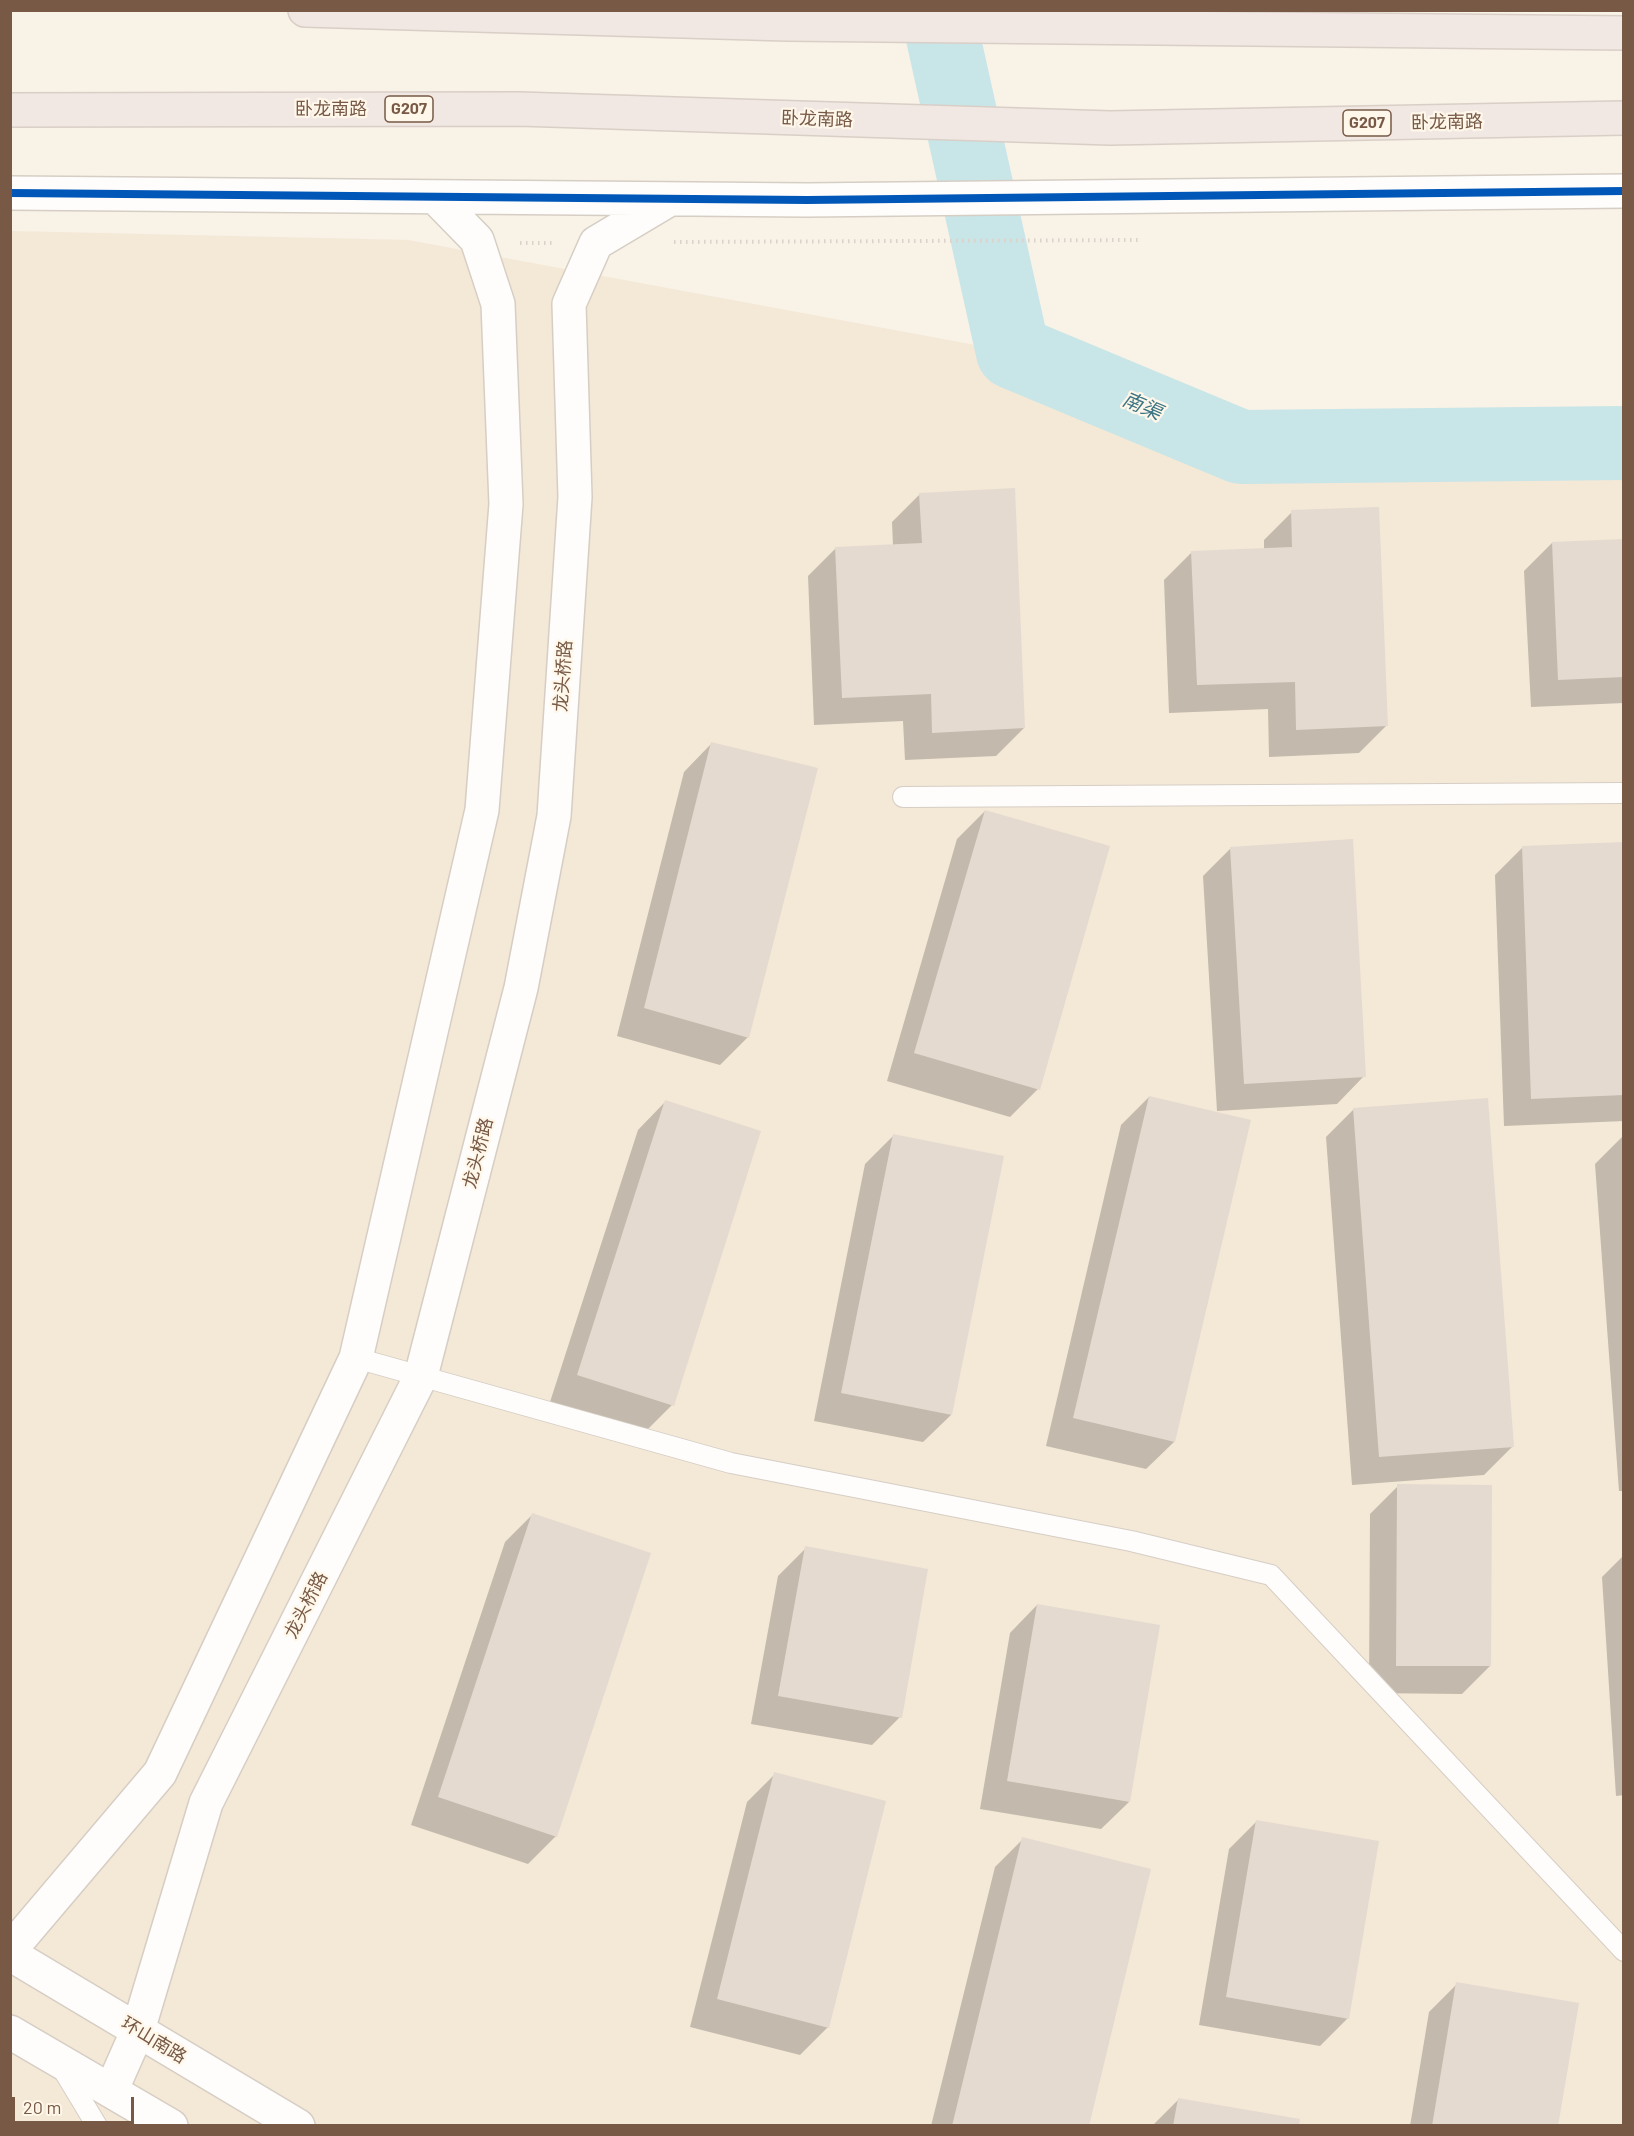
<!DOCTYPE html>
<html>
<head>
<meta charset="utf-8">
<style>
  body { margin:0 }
  #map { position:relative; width:1634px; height:2136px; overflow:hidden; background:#f8f2e7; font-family:Barlow,sans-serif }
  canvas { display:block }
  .frame { position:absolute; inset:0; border:12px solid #775946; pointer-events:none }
  .scale { position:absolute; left:12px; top:2097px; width:122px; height:27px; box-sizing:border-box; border:3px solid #775946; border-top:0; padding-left:8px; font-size:18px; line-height:21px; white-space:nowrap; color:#775946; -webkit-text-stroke:4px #fff7e9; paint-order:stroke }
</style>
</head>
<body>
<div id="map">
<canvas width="1634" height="2136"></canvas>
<div class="frame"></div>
<div class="scale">20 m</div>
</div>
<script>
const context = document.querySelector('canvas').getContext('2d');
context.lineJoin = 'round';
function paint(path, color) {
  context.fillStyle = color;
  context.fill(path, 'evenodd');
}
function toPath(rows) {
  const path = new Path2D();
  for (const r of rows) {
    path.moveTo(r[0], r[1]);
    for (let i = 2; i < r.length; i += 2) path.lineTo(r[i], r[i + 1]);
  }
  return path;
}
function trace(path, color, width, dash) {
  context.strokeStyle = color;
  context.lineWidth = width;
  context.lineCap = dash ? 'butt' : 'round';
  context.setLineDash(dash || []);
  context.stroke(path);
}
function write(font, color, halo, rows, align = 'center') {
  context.font = font + ' Barlow,"Noto Sans SC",sans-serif';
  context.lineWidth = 4.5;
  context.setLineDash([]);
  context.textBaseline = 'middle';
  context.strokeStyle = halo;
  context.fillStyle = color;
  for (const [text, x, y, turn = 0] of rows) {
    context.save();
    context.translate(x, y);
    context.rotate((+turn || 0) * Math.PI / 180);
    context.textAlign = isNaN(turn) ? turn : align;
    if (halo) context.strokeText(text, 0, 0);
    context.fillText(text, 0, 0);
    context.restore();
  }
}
const residential = toPath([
  [11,231,408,240,1013,352,1195,428,1623,435,1623,2125,170,2125,11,2032],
  [10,2039,162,2125,11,2125]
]);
const shadow = toPath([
  [920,494,1024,728,996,756,905,760,903,721,814,725,808,576,836,548,893,546,892,522],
  [1292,512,1387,725,1359,753,1269,757,1268,709,1169,713,1164,580,1192,552,1264,550,1264,540],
  [1624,540,1624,703,1531,707,1524,571,1552,543],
  [711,744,748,1037,720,1065,617,1036,684,772],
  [985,811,1038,1089,1010,1117,887,1081,957,839],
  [1624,844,1624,1121,1504,1126,1495,875,1523,847],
  [1231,848,1364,1076,1337,1104,1217,1111,1203,876],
  [1149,1097,1174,1442,1146,1469,1046,1446,1121,1125],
  [665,1102,672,1405,644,1433,550,1402,638,1130],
  [1354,1109,1512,1447,1484,1475,1352,1485,1326,1137],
  [893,1136,951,1415,923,1442,814,1421,865,1164],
  [1623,1136,1624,1491,1619,1491,1595,1164],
  [1398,1486,1490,1666,1462,1694,1369,1693,1370,1514],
  [533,1514,556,1836,528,1864,411,1825,505,1542],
  [806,1548,900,1717,872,1745,751,1724,778,1576],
  [1624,1555,1624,1795,1616,1796,1602,1577],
  [1037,1605,1129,1802,1101,1829,980,1809,1010,1633],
  [775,1774,828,2027,800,2055,690,2027,747,1802],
  [1257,1821,1348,2018,1320,2046,1199,2025,1229,1849],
  [1023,1839,1087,2126,931,2126,995,1867],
  [1457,1984,1557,2126,1410,2126,1429,2012],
  [1178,2100,1298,2126,1152,2126]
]);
const river = toPath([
  [937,10,1013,352,1241,447,1624,443]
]);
const building = toPath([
  [1015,488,1025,728,932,733,931,694,842,698,835,547,922,543,919,493],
  [1379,507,1388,726,1296,730,1295,682,1197,685,1191,551,1292,547,1291,510],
  [1624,539,1624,677,1558,680,1552,542],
  [711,742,818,768,749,1038,644,1008],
  [985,810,1110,846,1040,1090,914,1053],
  [1353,839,1366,1077,1244,1084,1230,847],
  [1624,842,1624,1095,1531,1099,1522,846],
  [1149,1096,1251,1120,1175,1442,1073,1418],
  [1488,1098,1514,1447,1379,1457,1353,1108],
  [665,1100,761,1131,674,1406,577,1375],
  [893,1134,1004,1156,952,1415,841,1393],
  [1397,1484,1492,1485,1491,1666,1396,1666],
  [532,1513,651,1553,557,1837,438,1797],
  [805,1546,928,1569,902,1718,778,1696],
  [1037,1604,1160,1625,1130,1802,1007,1781],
  [774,1772,886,1801,829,2028,717,1999],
  [1256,1820,1379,1841,1349,2019,1226,1997],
  [1022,1837,1151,1869,1089,2126,952,2126],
  [1456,1982,1579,2003,1558,2126,1432,2126],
  [1178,2098,1300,2119,1299,2126,1173,2126]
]);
const path = toPath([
  [674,242,1140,240],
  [520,243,555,243]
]);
const lane = toPath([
  [903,797,1624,793],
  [356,1358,731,1463,1131,1541,1271,1575,1624,1951],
  [62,2068,97,2126]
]);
const secondary = toPath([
  [10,193,807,200,1624,191],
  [10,1950,160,1773,356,1358,482,810,506,504,498,304,477,240,435,197],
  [10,1954,298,2126],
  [10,2032,171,2126],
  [111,2091,138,2030,206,1803,421,1376,521,988,554,816,575,497,569,304,596,243,670,199]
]);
const highway = toPath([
  [305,10,787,24,1624,33],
  [10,110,519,109,1110,128,1624,118]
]);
const cycleway = toPath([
  [10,193,807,200,1624,191]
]);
const shields = [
  [409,109,48],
  [1367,123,48]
];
const shieldNames = [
  ["G207",409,109],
  ["G207",1367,123]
];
const streetNames = [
  ["卧龙南路",331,109],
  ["卧龙南路",817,119,2],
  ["卧龙南路",1447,122,-1],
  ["龙头桥路",563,676,-86],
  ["龙头桥路",478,1153,-76],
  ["龙头桥路",306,1605,-63],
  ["环山南路",154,2040,31]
];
const waterNames = [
  ["南渠",1142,406,23]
];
paint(residential, '#f4e8d7');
paint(shadow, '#0003');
trace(river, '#c8e5e8', 74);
paint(building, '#e5dacf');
trace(lane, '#d6cec5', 22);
trace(secondary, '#d6cec4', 36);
trace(highway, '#d9cfc7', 36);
trace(path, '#dad2cb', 4, [1.5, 4.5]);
trace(lane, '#fefdfb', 20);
trace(secondary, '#fefdfb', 33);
trace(highway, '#f1e8e3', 33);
trace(cycleway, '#0057b8', 8);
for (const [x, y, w] of shields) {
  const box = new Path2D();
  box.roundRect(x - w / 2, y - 13, w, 26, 4.5);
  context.fillStyle = '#fff7e9';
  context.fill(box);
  trace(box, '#775946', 1.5);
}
write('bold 16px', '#775946', null, shieldNames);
write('18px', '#775946', '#fff7e9', streetNames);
write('italic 20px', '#3b7686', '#fff7e9', waterNames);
</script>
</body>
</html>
